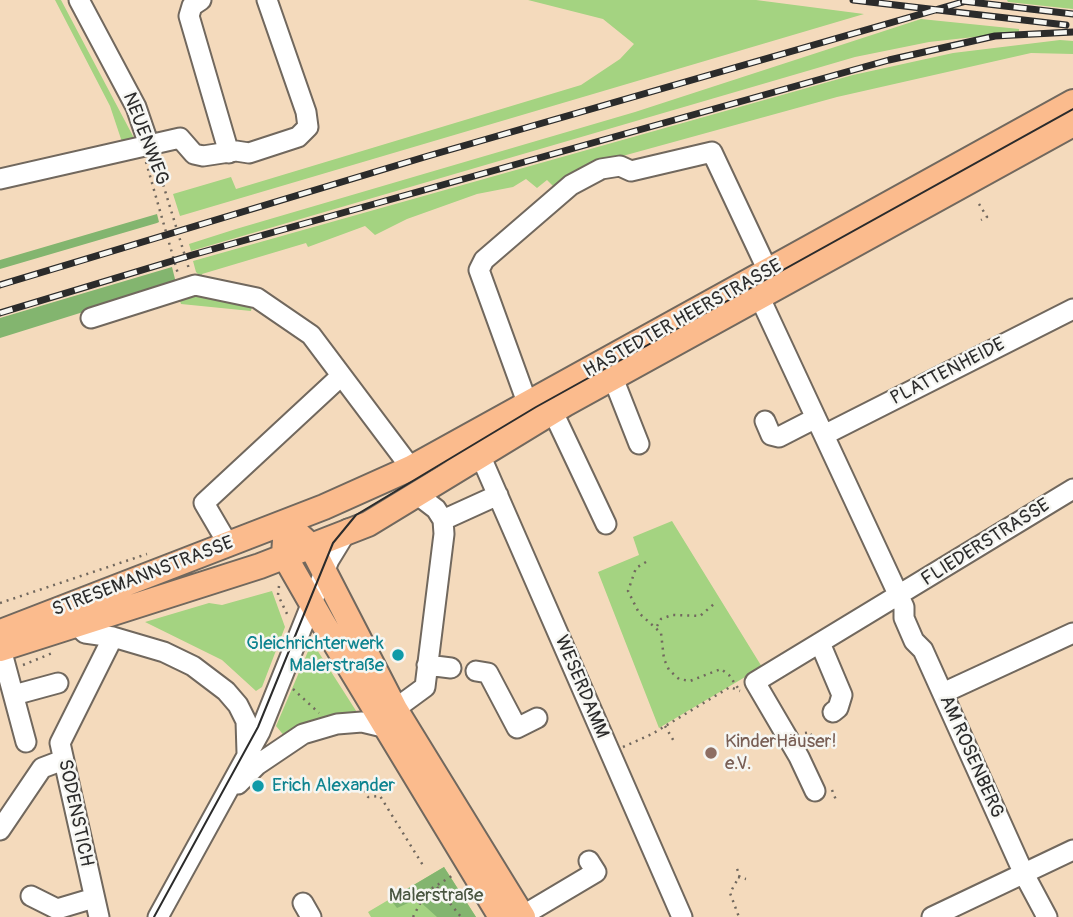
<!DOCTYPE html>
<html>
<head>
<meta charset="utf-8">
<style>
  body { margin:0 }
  canvas { display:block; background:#f4dabc }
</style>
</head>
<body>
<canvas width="1073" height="917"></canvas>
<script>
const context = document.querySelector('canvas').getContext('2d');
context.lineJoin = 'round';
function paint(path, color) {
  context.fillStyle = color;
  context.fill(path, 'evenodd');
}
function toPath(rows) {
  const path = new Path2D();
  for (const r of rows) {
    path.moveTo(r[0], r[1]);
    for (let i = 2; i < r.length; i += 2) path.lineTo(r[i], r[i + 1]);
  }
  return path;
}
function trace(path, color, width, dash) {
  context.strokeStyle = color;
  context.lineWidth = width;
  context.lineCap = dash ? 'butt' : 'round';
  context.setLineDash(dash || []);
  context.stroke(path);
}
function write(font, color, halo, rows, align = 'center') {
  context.font = font + ' Pangolin,sans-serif';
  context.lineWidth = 5;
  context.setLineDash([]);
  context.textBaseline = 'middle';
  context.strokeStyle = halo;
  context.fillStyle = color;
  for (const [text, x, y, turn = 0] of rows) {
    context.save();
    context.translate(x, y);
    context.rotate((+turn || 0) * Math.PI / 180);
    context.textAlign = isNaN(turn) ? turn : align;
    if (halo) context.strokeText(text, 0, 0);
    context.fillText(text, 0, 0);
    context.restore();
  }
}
const green = toPath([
  [55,0,61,0,134,138,122,142,110,106],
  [528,0,756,0,864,14,180,216,173,194,231,177,236,189,581,85,620,59,634,44,603,19],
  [1007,0,1073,0,1073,9,1008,2],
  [921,19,1019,29,1019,32,929,42,855,57,191,251,189,244,236,229,635,112],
  [1060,40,1073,41,1073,54,1031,53,837,97,579,168,555,188,547,180,537,188,526,179,513,187,477,194,407,219,375,235,365,226,308,247,306,243,202,274,202,278,196,272,193,261,853,75,953,53],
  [177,292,253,300,251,311,181,304],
  [672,521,762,667,659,728,598,572,639,555,633,537],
  [272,591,285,627,262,687,256,691,222,660,145,622,209,603,222,605],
  [312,642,360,717,286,738,276,726],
  [444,867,476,917,371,917,368,912]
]);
const forest = toPath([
  [157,214,159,222,157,223,0,269,0,260],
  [172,267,176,283,0,338,0,318],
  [444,867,476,917,437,917,417,899,397,908,390,899]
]);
const path = toPath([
  [155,158,189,269],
  [146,162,178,274],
  [979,204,987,217,981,220],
  [646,562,636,568,628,591,639,613,661,633,664,659,669,670,679,679,690,681,721,669,729,675,740,691],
  [279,586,278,595,288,616],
  [0,603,147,554],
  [657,626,661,619,672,615,700,616,714,604],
  [23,665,55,652],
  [293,689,319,713],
  [665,726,675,743],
  [805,733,810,732,814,742],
  [623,747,652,734,730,687,740,691],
  [361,784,368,797,380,796,424,867],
  [832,790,836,800],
  [737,869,740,875,730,893,739,917],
  [738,877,746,879],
  [437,887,461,917],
  [413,917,426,892,455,874]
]);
const minor = toPath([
  [79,0,136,107,149,145],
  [201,0,192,6,189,16,229,153],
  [0,179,180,138,194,154,203,156,236,151,249,153,298,137,308,127,306,112,267,0],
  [760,298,904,607,904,618,914,641,923,650,1024,874,1047,917],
  [91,318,195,285,257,298,311,335,411,468],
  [613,378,639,444],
  [528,405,479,270,484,260,571,185,601,169,620,166,631,171,712,152,768,271],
  [553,412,606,524],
  [765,421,771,435,779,437,816,418],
  [824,435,1073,309],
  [481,457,682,917],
  [443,520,498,495],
  [228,544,204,503,341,376],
  [76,624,85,633,113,637,164,652,193,666,226,691,238,705,246,721,247,753],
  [820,643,842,695,838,708,833,712],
  [1,649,26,742],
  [427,665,451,668],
  [476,671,488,673,517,728,537,718],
  [943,693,1073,633],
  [14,695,58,683],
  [395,709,425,687,444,534,443,520,436,509,419,496],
  [238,784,257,765,303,734,337,724,362,722,387,728],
  [815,791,799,757,755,682,1073,489],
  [0,830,42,768,63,760],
  [31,896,57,909,94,898],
  [303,903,311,917],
  [522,916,596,872,589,861],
  [99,917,60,743,113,637],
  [158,917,260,732,329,560,348,529],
  [932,917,1073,850]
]);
const major = toPath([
  [299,535,311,546,395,709,523,917],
  [285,540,284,555,323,623,501,917],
  [6,630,324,507,411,468,1073,102],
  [0,649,260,566,368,524,565,404,1073,124]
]);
const tram = toPath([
  [154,917,258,727,333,543,356,515,536,407,1073,109]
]);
const rail = toPath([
  [853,0,1066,25],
  [962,1,1073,14],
  [0,285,428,156,970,0],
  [0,313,192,255,889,60,995,36,1073,32]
]);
const markers = [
  [398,655,7,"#0f9aa8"],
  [711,753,7,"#8d6e63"],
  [258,786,7,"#0f9aa8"]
];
const streetNames = [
  ["NEUENWEG",145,139,69],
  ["HASTEDTER HEERSTRASSE",683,319,-29],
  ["PLATTENHEIDE",948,372,-27],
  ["FLIEDERSTRASSE",986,543,-32],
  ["STRESEMANNSTRASSE",143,577,-21],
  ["WESERDAMM",581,687,67],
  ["AM ROSENBERG",971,757,66],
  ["SODENSTICH",75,813,78]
];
const cultureNames = [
  ["Gleichrichterwerk",384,644],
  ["Malerstraße",384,666],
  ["Erich Alexander",272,786,"left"]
];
const educationNames = [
  ["KinderHäuser!",725,742],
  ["e.V.",725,764]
];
const parkNames = [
  ["Malerstraße",436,896]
];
paint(green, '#a4d381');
paint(forest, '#83b56f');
trace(minor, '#71685e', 23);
trace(major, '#71685e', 28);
trace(path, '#71685e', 2.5, [2, 5]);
trace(minor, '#fff', 19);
trace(major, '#fbbb8d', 24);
trace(tram, '#2b2b2b', 2);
trace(rail, '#2b2b2b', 7);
trace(rail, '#f6f6f2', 4.5, [13]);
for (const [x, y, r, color] of markers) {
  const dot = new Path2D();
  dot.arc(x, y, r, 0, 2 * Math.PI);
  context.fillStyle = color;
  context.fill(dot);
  trace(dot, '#f6f6f2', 2.5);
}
write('19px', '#2b2b2b', '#f6f6f2', streetNames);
write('19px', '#0d838f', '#f6f6f2', cultureNames, 'right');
write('19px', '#785e54', '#f6f6f2', educationNames, 'left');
write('19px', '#495540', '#f6f6f2', parkNames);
</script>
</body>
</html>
